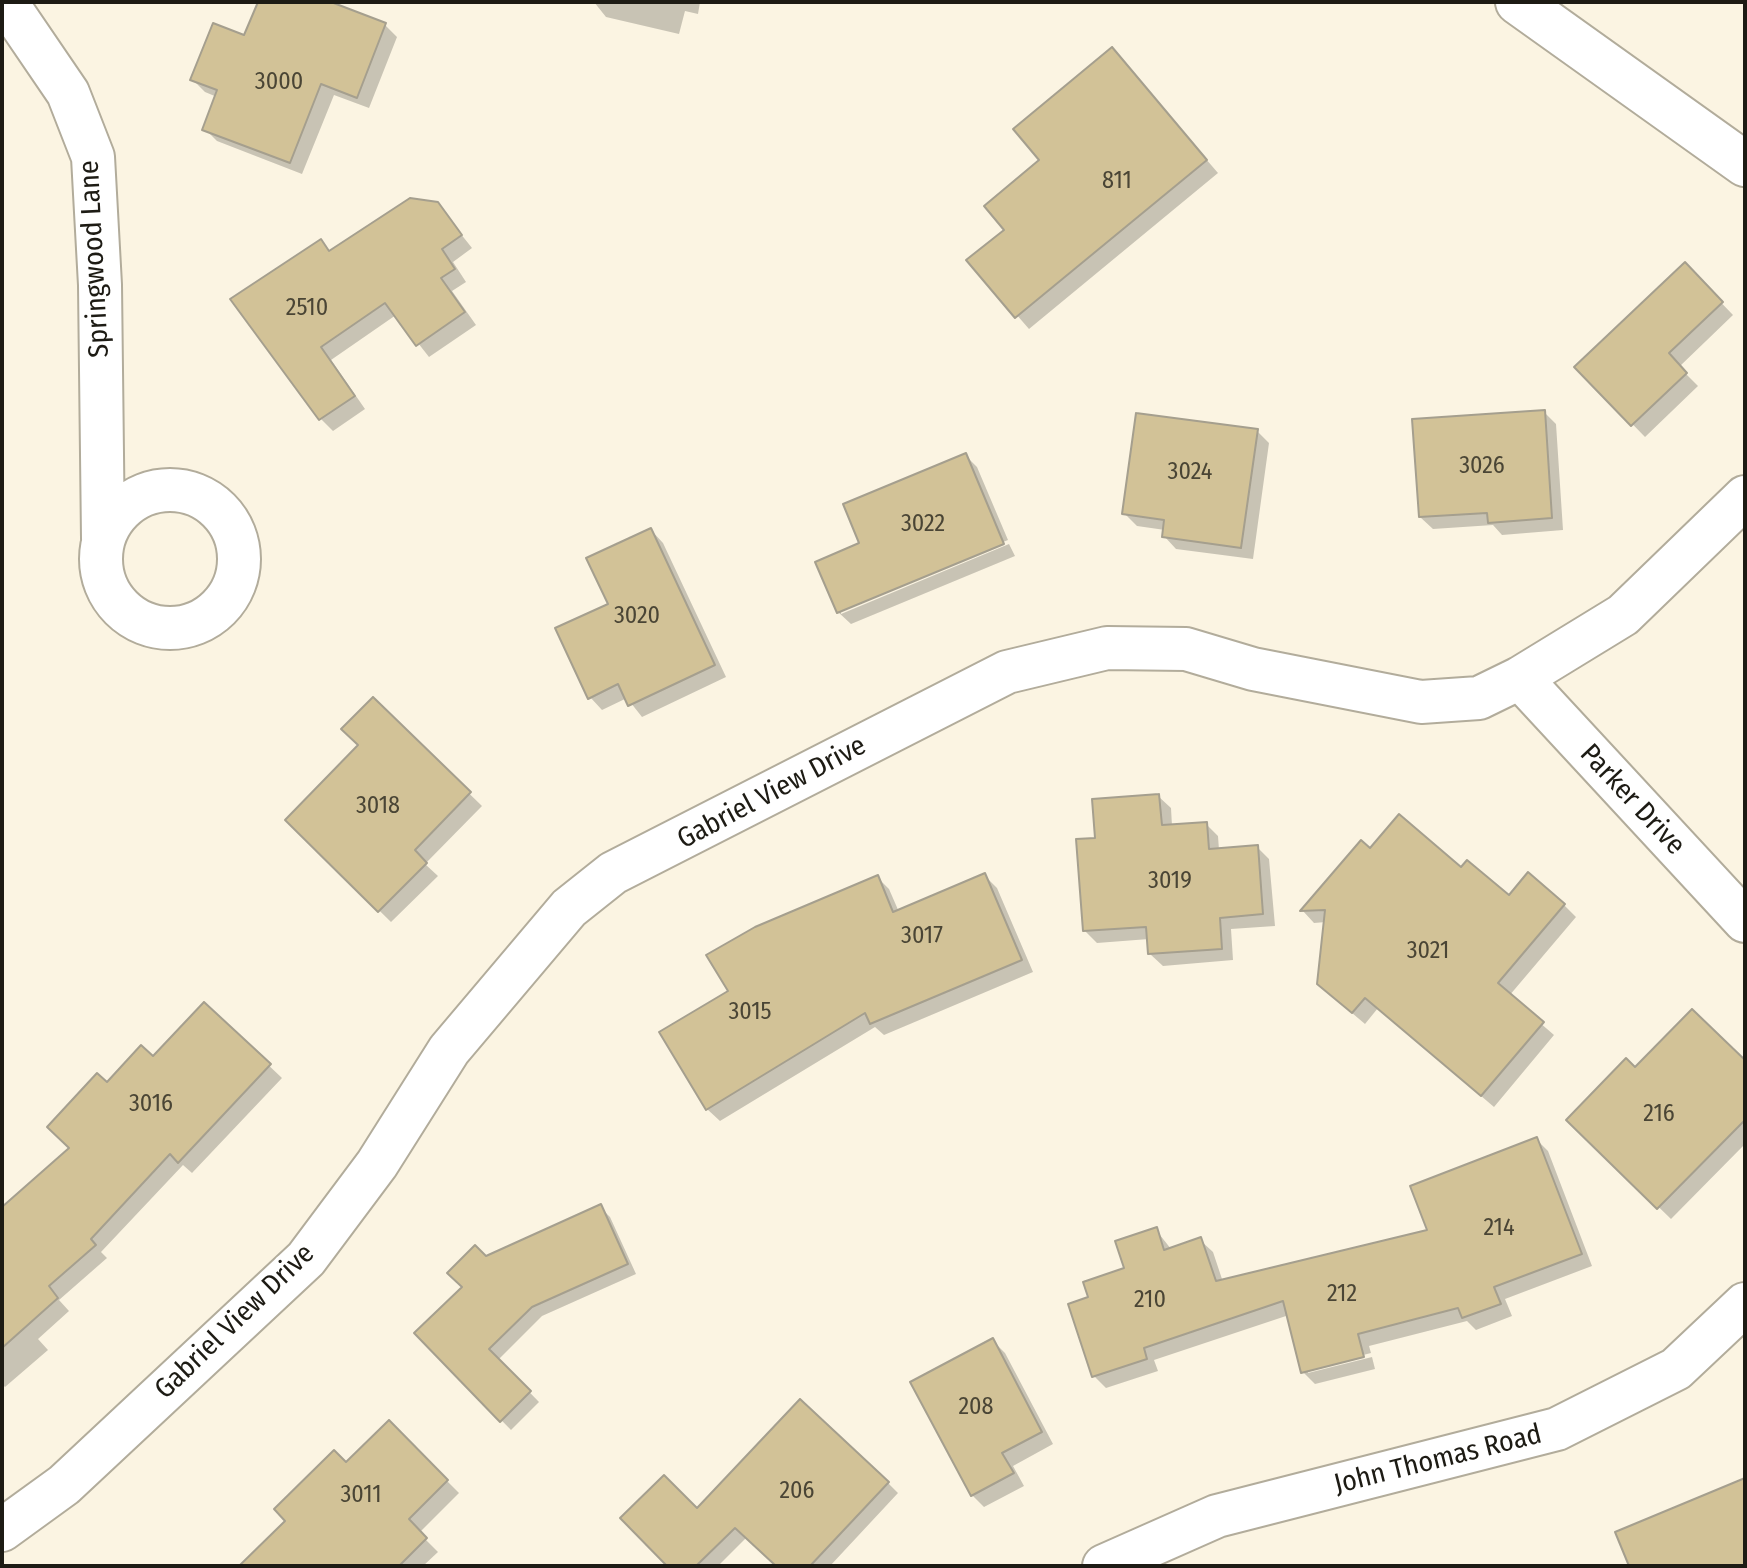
<!DOCTYPE html>
<html>
<head>
<meta charset="utf-8">
<style>
  body { margin:0 }
  #map { position:relative; width:1747px; height:1568px; overflow:hidden; background:#fbf4e2; font-family:"Fira Sans Condensed",sans-serif }
  canvas { display:block }
  .frame { position:absolute; inset:0; border:4px solid #1d1b14; pointer-events:none }
</style>
</head>
<body>
<div id="map">
<canvas width="1747" height="1568"></canvas>
<div class="frame"></div>
</div>
<script>
const context = document.querySelector('canvas').getContext('2d');
context.lineJoin = 'round';
function paint(path, color) {
  context.fillStyle = color;
  context.fill(path, 'evenodd');
}
function toPath(rows) {
  const path = new Path2D();
  for (const r of rows) {
    if (r.length === 3) {
      path.moveTo(r[0] + r[2], r[1]);
      path.arc(r[0], r[1], r[2], 0, 2 * Math.PI);
      continue;
    }
    path.moveTo(r[0], r[1]);
    for (let i = 2; i < r.length; i += 2) path.lineTo(r[i], r[i + 1]);
  }
  return path;
}
function trace(path, color, width, dash) {
  context.strokeStyle = color;
  context.lineWidth = width;
  context.lineCap = dash ? 'butt' : 'round';
  context.setLineDash(dash || []);
  context.stroke(path);
}
function write(font, color, halo, rows, align = 'center') {
  context.font = font + ' "Fira Sans Condensed",sans-serif';
  context.lineWidth = 7;
  context.setLineDash([]);
  context.textBaseline = 'middle';
  context.strokeStyle = halo;
  context.fillStyle = color;
  for (const [text, x, y, turn = 0] of rows) {
    context.save();
    context.translate(x, y);
    context.rotate((+turn || 0) * Math.PI / 180);
    context.textAlign = isNaN(turn) ? turn : align;
    if (halo) context.strokeText(text, 0, 0);
    context.fillText(text, 0, 0);
    context.restore();
  }
}
const shadow = toPath([
  [260,2,326,2,385,25,397,37,369,108,334,95,302,174,217,141,205,129,217,97,205,92,193,80,245,38],
  [594,2,700,2,698,14,685,11,679,34,606,17],
  [1112,50,1218,173,1029,329,969,260,1007,230,1042,160],
  [437,204,472,248,453,262,466,282,452,291,476,325,429,357,396,315,331,360,365,409,333,431,321,419,321,242,331,252],
  [1685,265,1733,315,1679,367,1698,386,1645,437,1577,367],
  [1544,412,1556,424,1563,530,1502,535,1493,525,1433,529,1420,517],
  [1257,431,1269,443,1253,559,1176,549,1164,536,1165,530,1137,526,1124,513],
  [965,455,977,467,1008,540,841,609,841,614,1009,544,1015,556,851,624,838,612,862,544],
  [651,530,663,543,726,677,642,717,627,698,602,710,590,697,610,604],
  [373,700,482,806,425,864,438,876,391,922,287,820,361,746],
  [1158,796,1171,808,1172,826,1206,824,1218,836,1219,850,1257,847,1269,859,1275,926,1231,929,1233,960,1163,966,1150,954,1149,939,1097,943,1085,931,1097,840],
  [1361,842,1371,851,1461,869,1509,897,1564,905,1576,917,1509,996,1554,1035,1494,1107,1378,1008,1365,1024,1332,996,1326,922,1314,923,1303,911],
  [985,876,997,888,1033,972,884,1035,875,1027,720,1121,707,1109,731,992,877,877,889,889,899,912],
  [205,1005,282,1078,192,1173,183,1165,101,1252,107,1258,59,1300,69,1311,38,1339,48,1350,5,1387,2,1384,2,1210,72,1148,107,1085,154,1059],
  [1745,1063,1745,1144,1671,1219,1569,1120,1635,1070],
  [1536,1139,1548,1151,1592,1266,1505,1299,1512,1316,1476,1330,1467,1321,1369,1346,1371,1353,1308,1369,1308,1373,1372,1357,1375,1369,1315,1384,1303,1372,1289,1315,1154,1360,1158,1371,1106,1388,1094,1376,1090,1298,1127,1270,1156,1230,1171,1249,1200,1240,1213,1252,1223,1282,1430,1231],
  [600,1207,610,1217,636,1274,542,1316,498,1360,539,1402,511,1430,416,1333,465,1287,486,1258],
  [993,1341,1005,1353,1053,1444,1013,1466,1024,1486,984,1507,972,1495],
  [389,1423,459,1493,419,1533,438,1552,423,1566,242,1566],
  [888,1483,898,1493,830,1566,778,1566,747,1537,718,1566,670,1566,697,1511]
]);
const building = toPath([
  [258,2,331,2,386,23,357,98,321,84,290,163,202,130,217,90,190,80,213,23,244,35,258,2],
  [1112,47,1207,160,1015,318,966,260,1004,230,984,206,1039,160,1013,129,1112,47],
  [410,198,438,202,462,235,442,249,455,269,441,278,465,312,416,346,385,303,321,347,355,396,319,420,230,299,321,239,329,251,410,198],
  [1685,262,1723,302,1669,353,1687,373,1631,426,1574,367,1685,262],
  [1545,410,1552,518,1488,523,1487,513,1419,517,1412,419,1545,410],
  [1136,413,1258,429,1241,548,1162,537,1164,520,1122,514,1136,413],
  [966,453,1004,544,837,613,815,562,859,543,843,504,966,453],
  [651,528,715,665,628,706,618,684,588,699,555,628,608,604,586,558,651,528],
  [373,697,471,792,415,850,427,863,378,912,285,820,358,745,341,729,373,697],
  [1159,794,1162,825,1207,822,1209,849,1258,845,1263,914,1220,918,1222,949,1148,954,1146,927,1083,931,1076,839,1095,838,1092,799,1159,794],
  [1399,814,1461,867,1467,860,1509,895,1528,872,1565,904,1498,983,1544,1022,1481,1096,1365,998,1352,1013,1317,984,1325,910,1300,911,1361,840,1370,848,1399,814],
  [985,873,1022,960,870,1024,865,1013,706,1110,659,1032,728,991,706,955,755,927,878,875,893,912,985,873],
  [204,1002,271,1064,178,1163,170,1154,91,1239,96,1245,49,1286,58,1298,2,1348,2,1207,69,1148,47,1127,97,1073,107,1082,141,1045,153,1056,204,1002],
  [1692,1009,1745,1060,1745,1120,1657,1209,1566,1120,1626,1058,1635,1067,1692,1009],
  [1537,1137,1582,1254,1494,1287,1501,1304,1462,1318,1458,1308,1358,1334,1364,1357,1301,1373,1283,1301,1144,1348,1147,1359,1092,1377,1068,1304,1088,1297,1083,1282,1124,1268,1115,1241,1157,1227,1164,1250,1201,1237,1216,1281,1427,1230,1410,1186,1537,1137],
  [601,1204,628,1264,532,1307,489,1349,531,1391,500,1422,414,1333,462,1287,447,1273,475,1245,486,1256,601,1204],
  [993,1338,1042,1432,1002,1453,1014,1473,971,1496,910,1382,993,1338],
  [800,1399,889,1482,810,1566,776,1566,735,1528,696,1566,667,1566,620,1518,664,1475,697,1508,800,1399],
  [389,1420,448,1480,409,1519,427,1538,399,1566,239,1566,285,1521,274,1509,334,1450,346,1462,389,1420],
  [1745,1478,1745,1566,1629,1566,1615,1532,1745,1478]
]);
const minor = toPath([
  [6,2,68,93,93,157,100,285,103,539],
  [170,559,69],
  [1520,678,1745,921],
  [2,1530,64,1485,306,1259,377,1164,449,1050,569,908,613,873,1007,672,1107,648,1186,649,1253,669,1421,702,1479,698,1520,678,1623,615,1745,497],
  [1104,1566,1217,1516,1557,1429,1676,1369,1745,1304]
]);
const tertiary = toPath([
  [1518,2,1745,164]
]);
const numberNames = [
  ["3000",279,82],
  ["811",1117,181],
  ["2510",307,308],
  ["3026",1482,466],
  ["3024",1190,472],
  ["3022",923,524],
  ["3020",637,616],
  ["3018",378,806],
  ["3019",1170,881],
  ["3017",922,936],
  ["3021",1428,951],
  ["3015",750,1012],
  ["3016",151,1104],
  ["216",1659,1114],
  ["214",1499,1228],
  ["212",1342,1294],
  ["210",1150,1300],
  ["208",976,1407],
  ["206",797,1491],
  ["3011",361,1495]
];
const streetNames = [
  ["Springwood Lane",95,259,-93],
  ["Gabriel View Drive",772,793,-28],
  ["Parker Drive",1632,800,47],
  ["Gabriel View Drive",235,1322,-44],
  ["John Thomas Road",1438,1460,-14]
];
paint(shadow, '#0003');
paint(building, '#d2c297');
trace(building, '#a59f8e', 2);
trace(minor, '#b2ac9b', 46);
trace(tertiary, '#b2ac9b', 48);
trace(minor, '#fff', 42);
trace(tertiary, '#fff', 44);
write('24px', '#4a4535', null, numberNames);
write('28px', '#1d1b14', '#fff', streetNames);
</script>
</body>
</html>
